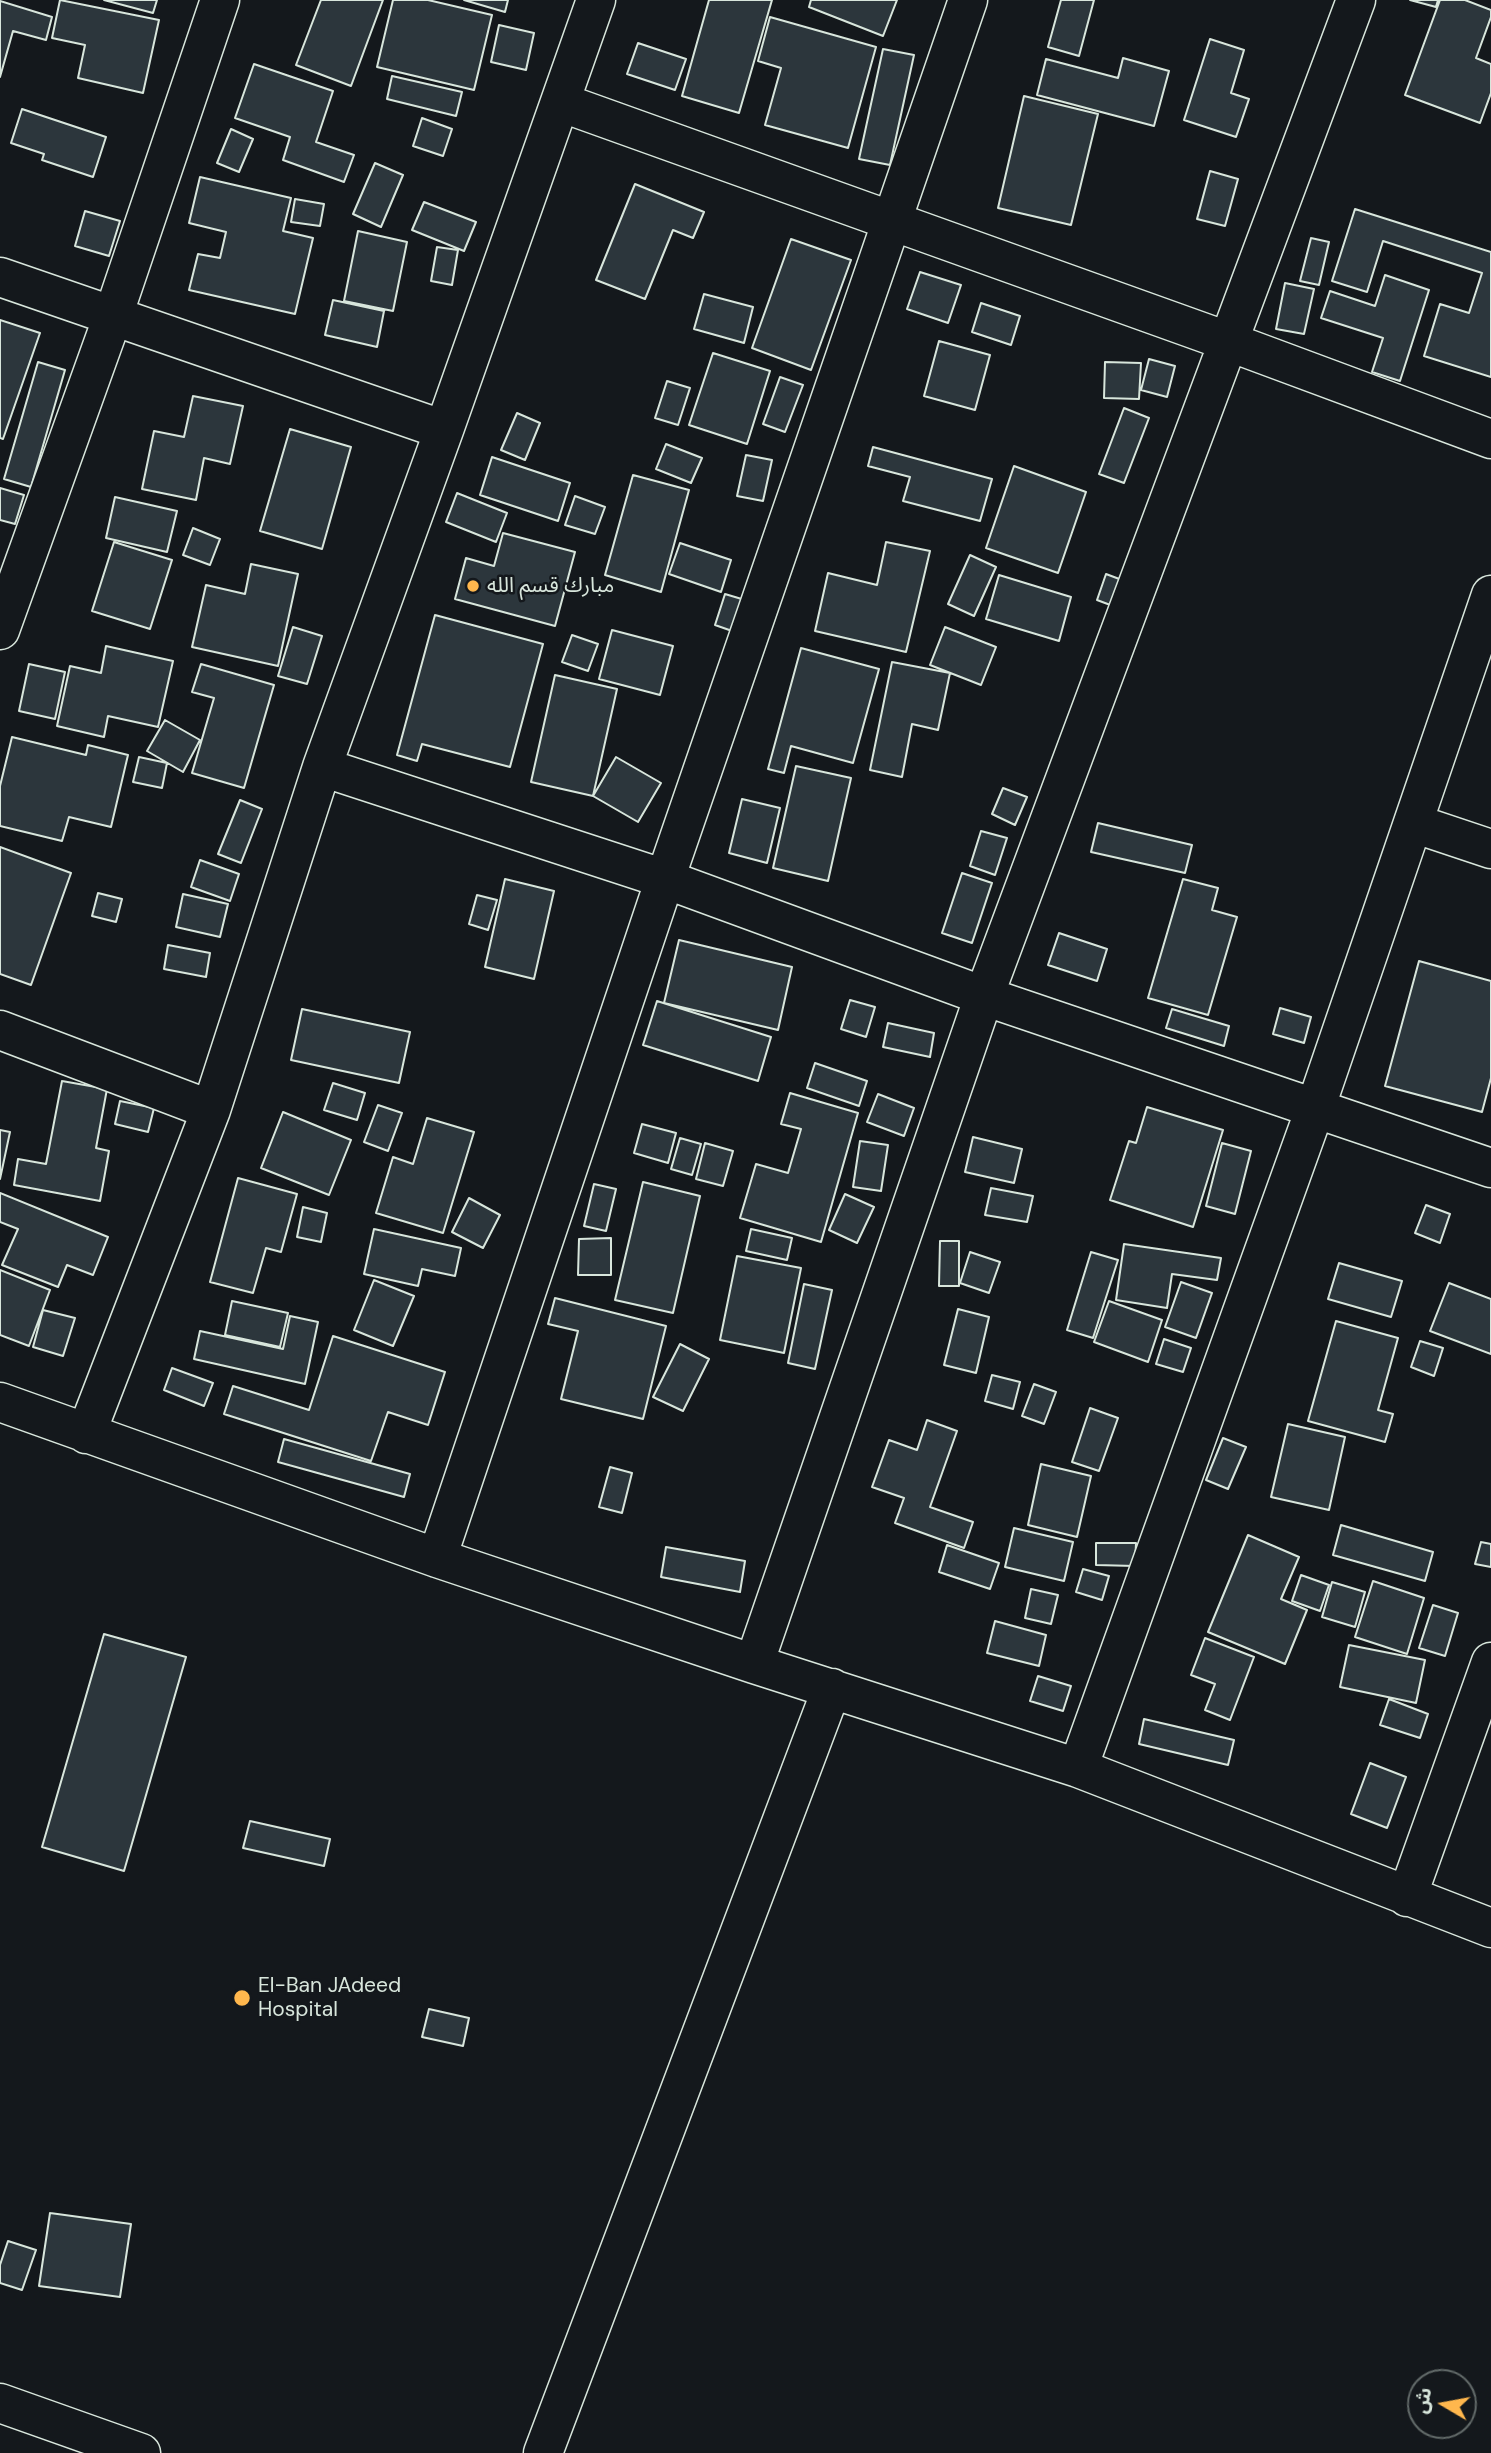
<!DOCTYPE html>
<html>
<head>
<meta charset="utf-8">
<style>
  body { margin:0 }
  #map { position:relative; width:1491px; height:2453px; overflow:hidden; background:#14181c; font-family:"DM Sans","Noto Sans Arabic",sans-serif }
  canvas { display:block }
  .north { position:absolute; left:1407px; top:2369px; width:70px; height:70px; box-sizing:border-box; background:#14181c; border:2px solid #626a69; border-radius:50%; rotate:280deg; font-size:19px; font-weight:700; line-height:28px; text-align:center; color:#d8e6dc }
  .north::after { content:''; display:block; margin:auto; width:24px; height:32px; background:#ffb74d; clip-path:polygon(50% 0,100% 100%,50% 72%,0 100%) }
</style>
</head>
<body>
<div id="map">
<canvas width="1491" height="2453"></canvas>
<div class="north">ش</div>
</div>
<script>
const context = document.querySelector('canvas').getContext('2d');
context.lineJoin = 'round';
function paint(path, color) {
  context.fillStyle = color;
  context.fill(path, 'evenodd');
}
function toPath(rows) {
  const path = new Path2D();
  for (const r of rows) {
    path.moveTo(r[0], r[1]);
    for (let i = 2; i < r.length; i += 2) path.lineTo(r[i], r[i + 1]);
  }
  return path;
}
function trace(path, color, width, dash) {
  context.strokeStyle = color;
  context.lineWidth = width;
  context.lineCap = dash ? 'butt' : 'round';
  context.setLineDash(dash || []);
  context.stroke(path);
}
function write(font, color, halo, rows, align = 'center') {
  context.font = font + ' "DM Sans","Noto Sans Arabic",sans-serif';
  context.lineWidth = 5;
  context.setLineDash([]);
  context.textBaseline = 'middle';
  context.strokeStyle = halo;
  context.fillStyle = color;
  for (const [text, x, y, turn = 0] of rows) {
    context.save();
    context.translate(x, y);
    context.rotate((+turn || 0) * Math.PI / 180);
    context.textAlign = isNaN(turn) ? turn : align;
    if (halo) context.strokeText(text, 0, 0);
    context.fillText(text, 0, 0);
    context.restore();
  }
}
const building = toPath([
  [60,0,159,20,143,93,78,78,85,45,52,38,60,0],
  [104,0,157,0,153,13,104,0],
  [321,0,383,0,351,86,296,65,321,0],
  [393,0,428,0,492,15,474,90,377,67,393,0],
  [464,0,508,0,505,12,464,0],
  [709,0,772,0,739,113,682,96,709,0],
  [811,0,897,0,883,36,809,7,811,0],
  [1061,0,1094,0,1079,56,1048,47,1061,0],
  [1410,0,1438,0,1436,7,1410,0],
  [1440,0,1465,0,1491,10,1491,17,1476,58,1491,64,1491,93,1480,123,1405,95,1440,0],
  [0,1,52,17,46,40,13,31,0,77,0,1],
  [770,17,876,47,848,148,765,125,781,68,758,61,770,17],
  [499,25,534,33,526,70,491,62,499,25],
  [1210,39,1244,50,1231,93,1249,99,1236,137,1184,120,1210,39],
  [638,43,686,59,675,90,627,74,638,43],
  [883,49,914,55,890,165,859,159,883,49],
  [1123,58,1169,71,1154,126,1037,95,1046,59,1118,78,1123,58],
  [254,64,333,91,316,142,354,155,344,182,283,160,290,137,235,118,254,64],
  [392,76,462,92,456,116,387,99,392,76],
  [1024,96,1098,114,1071,225,998,208,1024,96],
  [22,109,106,137,93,177,42,160,44,154,11,143,22,109],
  [422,118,452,129,443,156,413,146,422,118],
  [231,129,253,139,239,172,217,163,231,129],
  [375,163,403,175,381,227,353,214,375,163],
  [1210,171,1238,179,1225,226,1197,219,1210,171],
  [200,177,291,198,283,231,313,238,295,314,189,290,198,254,220,258,226,232,189,223,200,177],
  [635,184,704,212,693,238,673,230,645,299,596,280,635,184],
  [295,199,324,204,320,226,291,222,295,199],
  [424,202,476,222,464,251,412,230,424,202],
  [1355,209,1491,252,1491,377,1424,356,1440,304,1469,313,1482,273,1383,241,1367,292,1332,281,1355,209],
  [85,211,120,221,109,256,75,246,85,211],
  [358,231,407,242,393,311,344,301,358,231],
  [1311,238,1329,242,1319,285,1300,281,1311,238],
  [791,239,851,260,811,370,752,348,791,239],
  [437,247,458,250,452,285,431,281,437,247],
  [920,272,961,285,948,323,907,309,920,272],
  [1385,275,1429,290,1400,381,1372,372,1383,338,1321,318,1330,291,1375,306,1385,275],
  [1285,283,1314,289,1304,334,1276,329,1285,283],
  [704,294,753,307,744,343,694,329,704,294],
  [333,300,384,311,377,347,325,335,333,300],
  [981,303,1020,316,1011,345,972,332,981,303],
  [0,320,40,333,3,439,0,438,0,320],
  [939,341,990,355,975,410,924,396,939,341],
  [713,353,770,371,747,444,689,425,713,353],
  [1149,359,1175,366,1167,397,1141,390,1149,359],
  [38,362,65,370,31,487,4,479,38,362],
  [1105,362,1141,363,1139,399,1104,398,1105,362],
  [780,377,803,385,785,432,763,424,780,377],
  [667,381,690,388,678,425,655,418,667,381],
  [193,396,243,406,230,464,204,458,196,500,142,489,154,431,184,437,193,396],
  [1124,408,1149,418,1124,483,1099,474,1124,408],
  [517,413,540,423,525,460,501,450,517,413],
  [290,429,351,447,322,549,260,531,290,429],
  [666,444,702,458,691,483,656,469,666,444],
  [873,447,992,479,980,521,903,501,910,477,868,466,873,447],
  [746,455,772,460,763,501,737,496,746,455],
  [492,457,570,483,558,521,480,495,492,457],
  [1014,466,1086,492,1058,573,986,548,1014,466],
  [633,475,689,490,661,592,605,575,633,475],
  [0,488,24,495,15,524,0,520,0,488],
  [457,493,507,513,496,542,446,522,457,493],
  [575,496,605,507,595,534,565,525,575,496],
  [115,497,177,511,167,552,106,538,115,497],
  [193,528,220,539,210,565,183,555,193,528],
  [503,533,575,552,555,626,455,599,466,558,494,566,503,533],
  [114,542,172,560,150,629,92,611,114,542],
  [886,542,930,551,906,652,815,631,828,573,877,585,886,542],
  [680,543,731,560,721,592,669,574,680,543],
  [970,555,996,567,974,616,948,604,970,555],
  [251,564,298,574,278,666,192,647,206,585,245,594,251,564],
  [1106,574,1130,583,1121,609,1097,600,1106,574],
  [999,575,1071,597,1059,641,986,619,999,575],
  [725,594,745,600,735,632,715,625,725,594],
  [435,615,543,644,510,767,422,744,417,761,397,755,435,615],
  [293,627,322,636,307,684,278,676,293,627],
  [945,627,996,647,981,685,930,665,945,627],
  [612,630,673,646,660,695,599,679,612,630],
  [572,635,598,644,588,671,562,662,572,635],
  [106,646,173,661,158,727,108,716,104,737,57,726,70,666,101,673,106,646],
  [801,648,879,669,853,763,791,746,784,773,768,769,801,648],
  [892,662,950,673,938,730,912,724,902,777,870,770,892,662],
  [29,664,65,672,55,719,19,711,29,664],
  [201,664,274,685,244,788,192,773,214,698,192,692,201,664],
  [555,675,617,689,593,796,531,782,555,675],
  [165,720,200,740,183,772,147,751,165,720],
  [12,737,86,755,88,745,128,755,111,827,69,817,62,841,0,826,0,786,12,737],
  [139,757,167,763,162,788,133,782,139,757],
  [616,757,661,783,638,822,593,796,616,757],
  [796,766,851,778,828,881,773,868,796,766],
  [1003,788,1027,797,1015,825,992,814,1003,788],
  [742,799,780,808,767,863,729,853,742,799],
  [240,800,262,809,241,863,218,854,240,800],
  [1098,823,1192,845,1185,873,1091,852,1098,823],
  [981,831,1007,838,995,875,970,866,981,831],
  [0,847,71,873,31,985,0,974,0,847],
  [200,860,239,874,230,901,191,887,200,860],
  [962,873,992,883,972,943,942,933,962,873],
  [505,879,554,891,534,979,485,967,505,879],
  [1183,879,1218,888,1212,910,1237,917,1208,1015,1148,998,1183,879],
  [98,893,122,899,116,922,92,916,98,893],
  [183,894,228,904,220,937,176,927,183,894],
  [477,895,497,900,488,930,469,924,477,895],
  [1059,933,1107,949,1097,981,1048,965,1059,933],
  [679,940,792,967,778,1030,664,1003,679,940],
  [168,945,210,953,206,977,164,969,168,945],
  [1419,961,1491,981,1491,1078,1482,1112,1385,1086,1419,961],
  [850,1000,875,1007,866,1037,841,1029,850,1000],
  [657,1001,771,1037,758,1081,643,1045,657,1001],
  [1280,1008,1311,1017,1304,1043,1273,1034,1280,1008],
  [302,1009,410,1032,399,1083,291,1060,302,1009],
  [1172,1009,1229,1026,1224,1046,1166,1028,1172,1009],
  [888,1023,934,1033,930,1057,883,1047,888,1023],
  [815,1063,867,1081,859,1106,807,1088,815,1063],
  [62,1081,107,1089,96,1148,109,1151,100,1201,14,1185,18,1159,46,1164,62,1081],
  [333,1083,365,1093,357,1120,324,1110,333,1083],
  [790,1093,858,1113,821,1242,740,1218,756,1164,788,1173,801,1129,781,1124,790,1093],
  [878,1094,914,1108,904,1136,867,1122,878,1094],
  [120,1101,154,1108,148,1132,115,1124,120,1101],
  [378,1105,402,1113,388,1151,364,1142,378,1105],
  [1147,1107,1223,1130,1193,1227,1110,1200,1129,1141,1136,1143,1147,1107],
  [283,1112,351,1140,329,1195,261,1168,283,1112],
  [427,1118,474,1132,443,1233,376,1213,393,1157,413,1164,427,1118],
  [642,1124,676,1133,668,1163,634,1153,642,1124],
  [0,1130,10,1132,0,1179,0,1130],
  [973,1137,1022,1149,1014,1183,965,1172,973,1137],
  [680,1138,701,1144,692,1175,671,1169,680,1138],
  [860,1141,888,1145,881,1191,853,1187,860,1141],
  [705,1143,733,1151,723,1186,696,1179,705,1143],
  [1222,1143,1251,1151,1235,1214,1206,1206,1222,1143],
  [238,1178,297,1194,281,1252,266,1248,253,1293,210,1282,238,1178],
  [643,1182,700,1196,673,1313,615,1300,643,1182],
  [594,1184,616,1189,606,1231,584,1226,594,1184],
  [991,1188,1033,1196,1027,1222,985,1215,991,1188],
  [0,1193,108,1237,93,1275,67,1265,58,1287,2,1265,18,1229,0,1222,0,1193],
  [845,1194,874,1207,857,1243,829,1230,845,1194],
  [469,1198,500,1215,483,1248,452,1232,469,1198],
  [1426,1205,1450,1214,1440,1243,1415,1233,1426,1205],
  [303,1207,327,1213,321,1242,297,1237,303,1207],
  [374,1229,461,1248,455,1276,422,1269,418,1286,364,1274,374,1229],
  [751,1229,792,1238,787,1260,746,1251,751,1229],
  [611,1238,611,1275,578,1275,579,1239,611,1238],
  [940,1241,959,1241,959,1286,939,1286,940,1241],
  [1124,1244,1221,1258,1217,1280,1172,1274,1167,1308,1116,1300,1124,1244],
  [970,1252,1000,1262,989,1293,960,1283,970,1252],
  [1091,1252,1118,1260,1093,1338,1067,1330,1091,1252],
  [737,1256,801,1268,784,1353,720,1340,737,1256],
  [1339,1263,1402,1281,1391,1317,1328,1299,1339,1263],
  [0,1270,50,1290,29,1346,0,1335,0,1270],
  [374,1280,414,1296,393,1346,354,1330,374,1280],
  [1181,1282,1212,1293,1196,1338,1165,1327,1181,1282],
  [1449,1283,1491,1299,1491,1354,1430,1331,1449,1283],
  [804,1284,832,1290,815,1369,788,1363,804,1284],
  [555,1298,666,1326,643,1419,561,1399,578,1331,548,1324,555,1298],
  [232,1301,288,1313,280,1347,225,1335,232,1301],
  [1109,1301,1162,1320,1148,1362,1094,1342,1109,1301],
  [958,1309,989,1317,976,1373,944,1365,958,1309],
  [43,1310,75,1318,63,1356,33,1347,43,1310],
  [290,1316,318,1322,305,1384,194,1359,200,1331,283,1349,290,1316],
  [1336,1321,1398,1338,1378,1410,1393,1414,1385,1442,1308,1421,1336,1321],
  [333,1336,445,1372,428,1425,388,1412,371,1461,224,1414,233,1386,309,1410,333,1336],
  [1164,1339,1191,1348,1183,1372,1156,1364,1164,1339],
  [1420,1341,1443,1348,1434,1376,1411,1367,1420,1341],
  [680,1344,709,1359,683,1411,653,1397,680,1344],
  [172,1368,213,1383,204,1406,164,1390,172,1368],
  [992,1375,1020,1382,1013,1409,985,1401,992,1375],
  [1034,1384,1056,1392,1044,1424,1022,1416,1034,1384],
  [1090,1408,1118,1418,1099,1471,1072,1462,1090,1408],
  [927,1420,957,1431,930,1507,973,1522,964,1548,895,1523,904,1498,872,1487,889,1440,917,1450,927,1420],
  [1288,1424,1345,1437,1329,1510,1271,1497,1288,1424],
  [1223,1438,1246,1447,1228,1489,1206,1480,1223,1438],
  [284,1439,410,1474,404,1497,278,1462,284,1439],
  [1041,1464,1091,1476,1077,1537,1028,1525,1041,1464],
  [610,1467,632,1473,622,1513,599,1507,610,1467],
  [1341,1525,1433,1552,1425,1581,1333,1555,1341,1525],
  [1014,1528,1073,1542,1064,1581,1005,1567,1014,1528],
  [1248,1535,1299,1557,1281,1599,1307,1610,1285,1664,1208,1632,1248,1535],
  [1481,1542,1491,1544,1491,1567,1475,1564,1481,1542],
  [1096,1543,1136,1543,1135,1566,1096,1565,1096,1543],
  [947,1545,999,1563,990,1589,939,1572,947,1545],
  [666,1547,745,1561,740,1592,661,1577,666,1547],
  [1083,1569,1109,1576,1102,1600,1076,1592,1083,1569],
  [1301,1575,1329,1585,1320,1611,1292,1601,1301,1575],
  [1373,1581,1424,1598,1407,1654,1355,1637,1373,1581],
  [1332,1582,1365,1592,1355,1627,1322,1617,1332,1582],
  [1031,1589,1058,1595,1051,1624,1025,1618,1031,1589],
  [1433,1605,1458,1613,1445,1656,1419,1648,1433,1605],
  [995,1621,1046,1635,1039,1666,987,1653,995,1621],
  [104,1634,186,1657,124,1871,42,1847,104,1634],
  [1205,1638,1254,1657,1230,1720,1205,1710,1215,1684,1191,1675,1205,1638],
  [1349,1645,1425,1660,1416,1703,1340,1687,1349,1645],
  [1038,1676,1071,1686,1063,1711,1030,1701,1038,1676],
  [1389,1699,1428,1714,1420,1738,1380,1725,1389,1699],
  [1144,1719,1234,1740,1228,1765,1139,1744,1144,1719],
  [1370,1763,1406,1777,1387,1828,1351,1814,1370,1763],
  [250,1821,330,1839,324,1866,243,1848,250,1821],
  [429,2009,469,2018,463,2046,422,2037,429,2009],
  [50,2213,131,2224,120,2297,39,2286,50,2213],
  [8,2241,36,2250,22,2290,0,2283,0,2265,8,2241]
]);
const street = toPath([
  [560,102,1227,341,1491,439],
  [0,277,444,430],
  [0,630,113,316,220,0],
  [322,767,665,879,984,996,1491,1168],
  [1413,823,1491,849],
  [0,1030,211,1110],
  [0,1402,437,1558,754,1664,1078,1768,1491,1928],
  [86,1434,211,1110,322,767,444,430,596,0],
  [437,1558,665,879,968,0],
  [754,1664,984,996,1356,0],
  [1078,1768,1315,1109,1491,595],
  [1407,1897,1491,1662],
  [0,2403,141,2453],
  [543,2453,832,1688]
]);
const markers = [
  [473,586,7,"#ffb74d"],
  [242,1998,9,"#ffb74d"]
];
const poiNames = [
  ["مبارك قسم الله",487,586],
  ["El-Ban JAdeed",258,1986],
  ["Hospital",258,2010]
];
paint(building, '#2c363c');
trace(building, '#d8e6dc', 2);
trace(street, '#d8e6dc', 41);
trace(street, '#14181c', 38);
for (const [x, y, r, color] of markers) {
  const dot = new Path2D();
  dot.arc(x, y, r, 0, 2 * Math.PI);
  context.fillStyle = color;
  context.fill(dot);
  trace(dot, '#14181c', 2.5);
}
write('21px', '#d8e6dc', '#14181c', poiNames, 'left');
</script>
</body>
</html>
